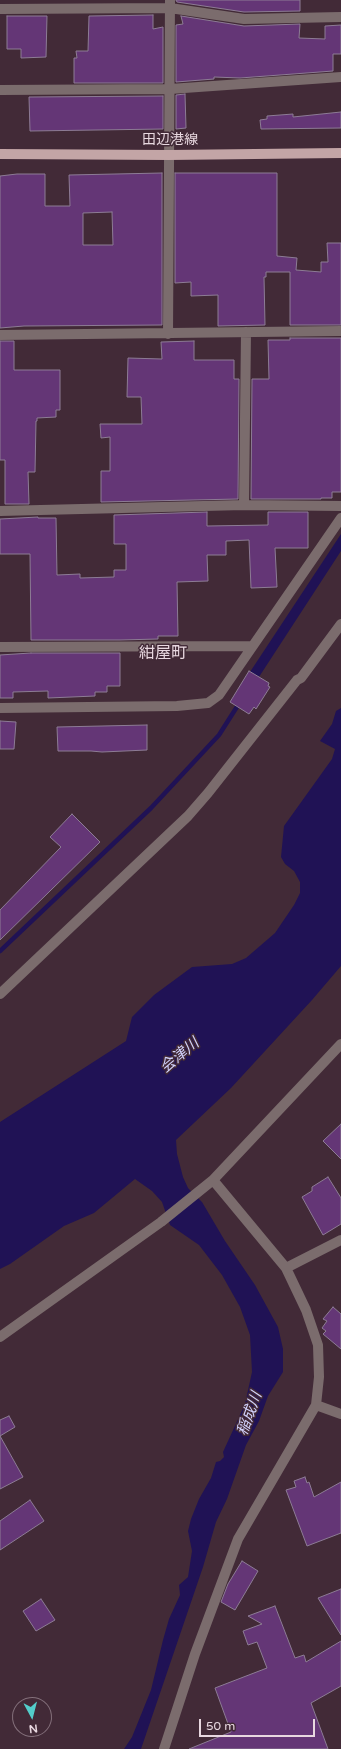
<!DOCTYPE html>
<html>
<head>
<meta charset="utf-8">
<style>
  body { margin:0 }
  #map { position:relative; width:341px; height:1749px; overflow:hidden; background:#422a37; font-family:"Varela Round",sans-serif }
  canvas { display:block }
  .north { position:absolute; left:12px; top:1697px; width:40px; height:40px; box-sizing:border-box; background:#422a37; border:1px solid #84707b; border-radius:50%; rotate:173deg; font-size:11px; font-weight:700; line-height:16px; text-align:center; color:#e8d8e0 }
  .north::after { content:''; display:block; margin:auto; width:14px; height:18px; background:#53cdca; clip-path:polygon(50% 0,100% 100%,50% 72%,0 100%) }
  .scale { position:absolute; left:199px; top:1719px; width:116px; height:18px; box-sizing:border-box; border:2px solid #e8d8e0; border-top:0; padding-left:5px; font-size:12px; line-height:14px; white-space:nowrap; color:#e8d8e0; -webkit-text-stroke:3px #422a37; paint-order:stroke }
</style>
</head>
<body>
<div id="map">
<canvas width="341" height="1749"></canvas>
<div class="north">N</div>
<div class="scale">50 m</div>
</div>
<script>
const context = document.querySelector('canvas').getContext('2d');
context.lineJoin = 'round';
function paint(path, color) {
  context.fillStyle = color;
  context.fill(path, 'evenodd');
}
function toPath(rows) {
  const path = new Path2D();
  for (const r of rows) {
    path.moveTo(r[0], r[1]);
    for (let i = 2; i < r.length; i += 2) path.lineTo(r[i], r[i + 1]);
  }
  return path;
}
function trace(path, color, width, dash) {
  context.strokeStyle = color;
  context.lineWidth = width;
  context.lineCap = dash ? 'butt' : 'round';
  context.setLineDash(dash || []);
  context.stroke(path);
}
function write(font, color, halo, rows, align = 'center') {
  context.font = font + ' "Varela Round","Noto Sans JP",sans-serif';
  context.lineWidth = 3;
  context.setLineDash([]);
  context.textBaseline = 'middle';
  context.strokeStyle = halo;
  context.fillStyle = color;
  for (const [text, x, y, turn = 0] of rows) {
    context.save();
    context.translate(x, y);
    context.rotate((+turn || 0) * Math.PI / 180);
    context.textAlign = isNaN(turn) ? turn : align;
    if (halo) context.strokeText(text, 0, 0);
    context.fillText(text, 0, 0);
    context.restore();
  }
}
const water = toPath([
  [341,534,341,551,257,680,250,672],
  [341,708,341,966,312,1000,231,1088,176,1140,177,1154,183,1177,188,1188,202,1202,225,1241,255,1285,278,1327,283,1349,283,1372,268,1396,259,1421,246,1445,227,1499,216,1522,203,1567,141,1749,124,1749,132,1737,151,1690,163,1640,169,1619,180,1595,179,1585,188,1577,192,1551,188,1531,191,1519,199,1499,211,1478,216,1462,220,1461,224,1457,223,1452,245,1404,252,1372,250,1335,240,1307,222,1275,199,1245,170,1225,162,1202,152,1191,135,1179,94,1213,64,1226,10,1264,0,1269,0,1122,126,1041,132,1017,154,995,192,967,232,964,246,958,275,933,294,905,300,893,300,882,294,871,285,864,281,857,284,826,332,759,335,749,320,741,332,724,336,711]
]);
const stream = toPath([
  [0,951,151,808,219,735,240,702]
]);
const building = toPath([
  [176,0,300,0,300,11,244,12,177,2,176,0],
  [153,15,153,29,163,27,163,83,74,83,74,58,77,58,76,51,88,51,89,16,153,15],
  [7,16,47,16,46,57,21,58,21,49,7,49,7,16],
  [181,16,244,26,300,24,299,38,325,39,325,26,341,25,341,54,333,54,333,71,240,78,214,77,214,79,176,82,176,25,183,24,181,16],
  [185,94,186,128,176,129,176,95,185,94],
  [163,96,163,129,30,131,29,97,163,96],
  [341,112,341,128,261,129,260,120,267,119,267,116,293,114,293,117,341,112],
  [162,173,162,325,24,326,0,328,0,176,17,174,45,174,45,206,70,206,69,175,162,173],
  [112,212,113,245,83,245,83,213,112,212],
  [175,173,277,173,277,256,297,258,296,270,321,272,321,262,328,262,327,243,341,243,341,325,290,325,290,272,266,272,266,277,264,277,265,325,218,326,218,295,191,296,191,282,175,283,175,173],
  [290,338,341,338,341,492,332,492,332,498,321,498,321,499,251,499,252,379,269,379,268,340,290,340,290,338],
  [0,341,14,341,14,370,60,370,60,410,56,410,56,417,37,418,37,421,36,421,35,472,28,472,29,504,5,504,5,460,0,460,0,341],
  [194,341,194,360,234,360,234,379,239,379,238,499,101,502,101,471,110,471,110,437,101,438,100,424,142,424,141,397,127,397,128,358,162,359,161,342,194,341],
  [207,512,207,526,268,525,268,512,308,512,308,548,275,548,277,587,251,588,249,540,226,541,226,555,207,555,208,581,177,582,178,636,158,636,158,639,120,640,31,640,30,554,0,554,0,519,38,517,38,518,56,518,57,575,80,574,80,578,114,577,114,570,126,570,126,544,114,544,114,515,207,512],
  [31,653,120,653,120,686,107,686,107,692,95,692,95,696,48,698,48,691,13,692,13,698,0,698,0,655,31,653],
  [249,671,269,683,268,686,270,687,256,709,254,707,249,714,230,702,249,671],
  [0,721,16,722,14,749,0,749,0,721],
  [147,725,147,750,102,752,91,751,58,751,57,727,147,725],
  [72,814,100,842,0,940,0,910,61,847,50,837,72,814],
  [341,1124,341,1159,323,1141,341,1124],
  [328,1177,341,1198,341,1224,323,1235,302,1197,312,1191,312,1187,328,1177],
  [333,1307,341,1314,341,1349,323,1334,326,1331,322,1328,327,1321,323,1319,333,1307],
  [9,1416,15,1427,0,1436,23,1477,0,1489,0,1420,9,1416],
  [305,1477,307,1483,309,1482,314,1497,341,1482,341,1533,307,1546,286,1490,296,1487,294,1481,305,1477],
  [30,1500,44,1521,0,1550,0,1521,30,1500],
  [242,1561,258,1571,235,1610,221,1602,228,1584,242,1561],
  [341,1589,341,1635,318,1598,341,1589],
  [41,1599,55,1620,36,1631,23,1611,41,1599],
  [275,1606,295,1658,304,1655,306,1662,341,1641,341,1686,311,1703,328,1749,189,1749,231,1732,215,1688,267,1668,257,1642,248,1645,243,1631,262,1624,248,1616,275,1606]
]);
const minor = toPath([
  [0,9,170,8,244,19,341,17],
  [0,90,170,89,341,77],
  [168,334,170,0],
  [0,335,341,331],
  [244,505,246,332],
  [0,511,244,505,341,506],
  [0,647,252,646],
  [0,708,177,706,208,703,219,695,341,518],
  [0,994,188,816,208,793,297,680,301,678,341,624],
  [286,1268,341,1240],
  [0,1337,161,1222,213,1180,341,1044],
  [316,1405,341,1414],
  [164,1749,195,1654,238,1539,316,1405,319,1377,318,1345,306,1310,286,1268,213,1180]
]);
const major = toPath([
  [0,154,169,155,341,153]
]);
const streetNames = [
  ["田辺港線",170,140]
];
const waterNames = [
  ["会津川",180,1056,-40],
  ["稲成川",250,1414,-70]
];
const quarterNames = [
  ["紺屋町",163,654]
];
paint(water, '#201255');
trace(stream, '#201255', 4.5);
paint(building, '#643676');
trace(building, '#8d7c95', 1);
trace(minor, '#7b6c6d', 10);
trace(major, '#c3a5a6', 10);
write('14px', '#e8d8e0', '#422a37', streetNames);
write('italic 15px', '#d3d3fd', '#422a37', waterNames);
write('16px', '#e8d8e0', '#422a37', quarterNames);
</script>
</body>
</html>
